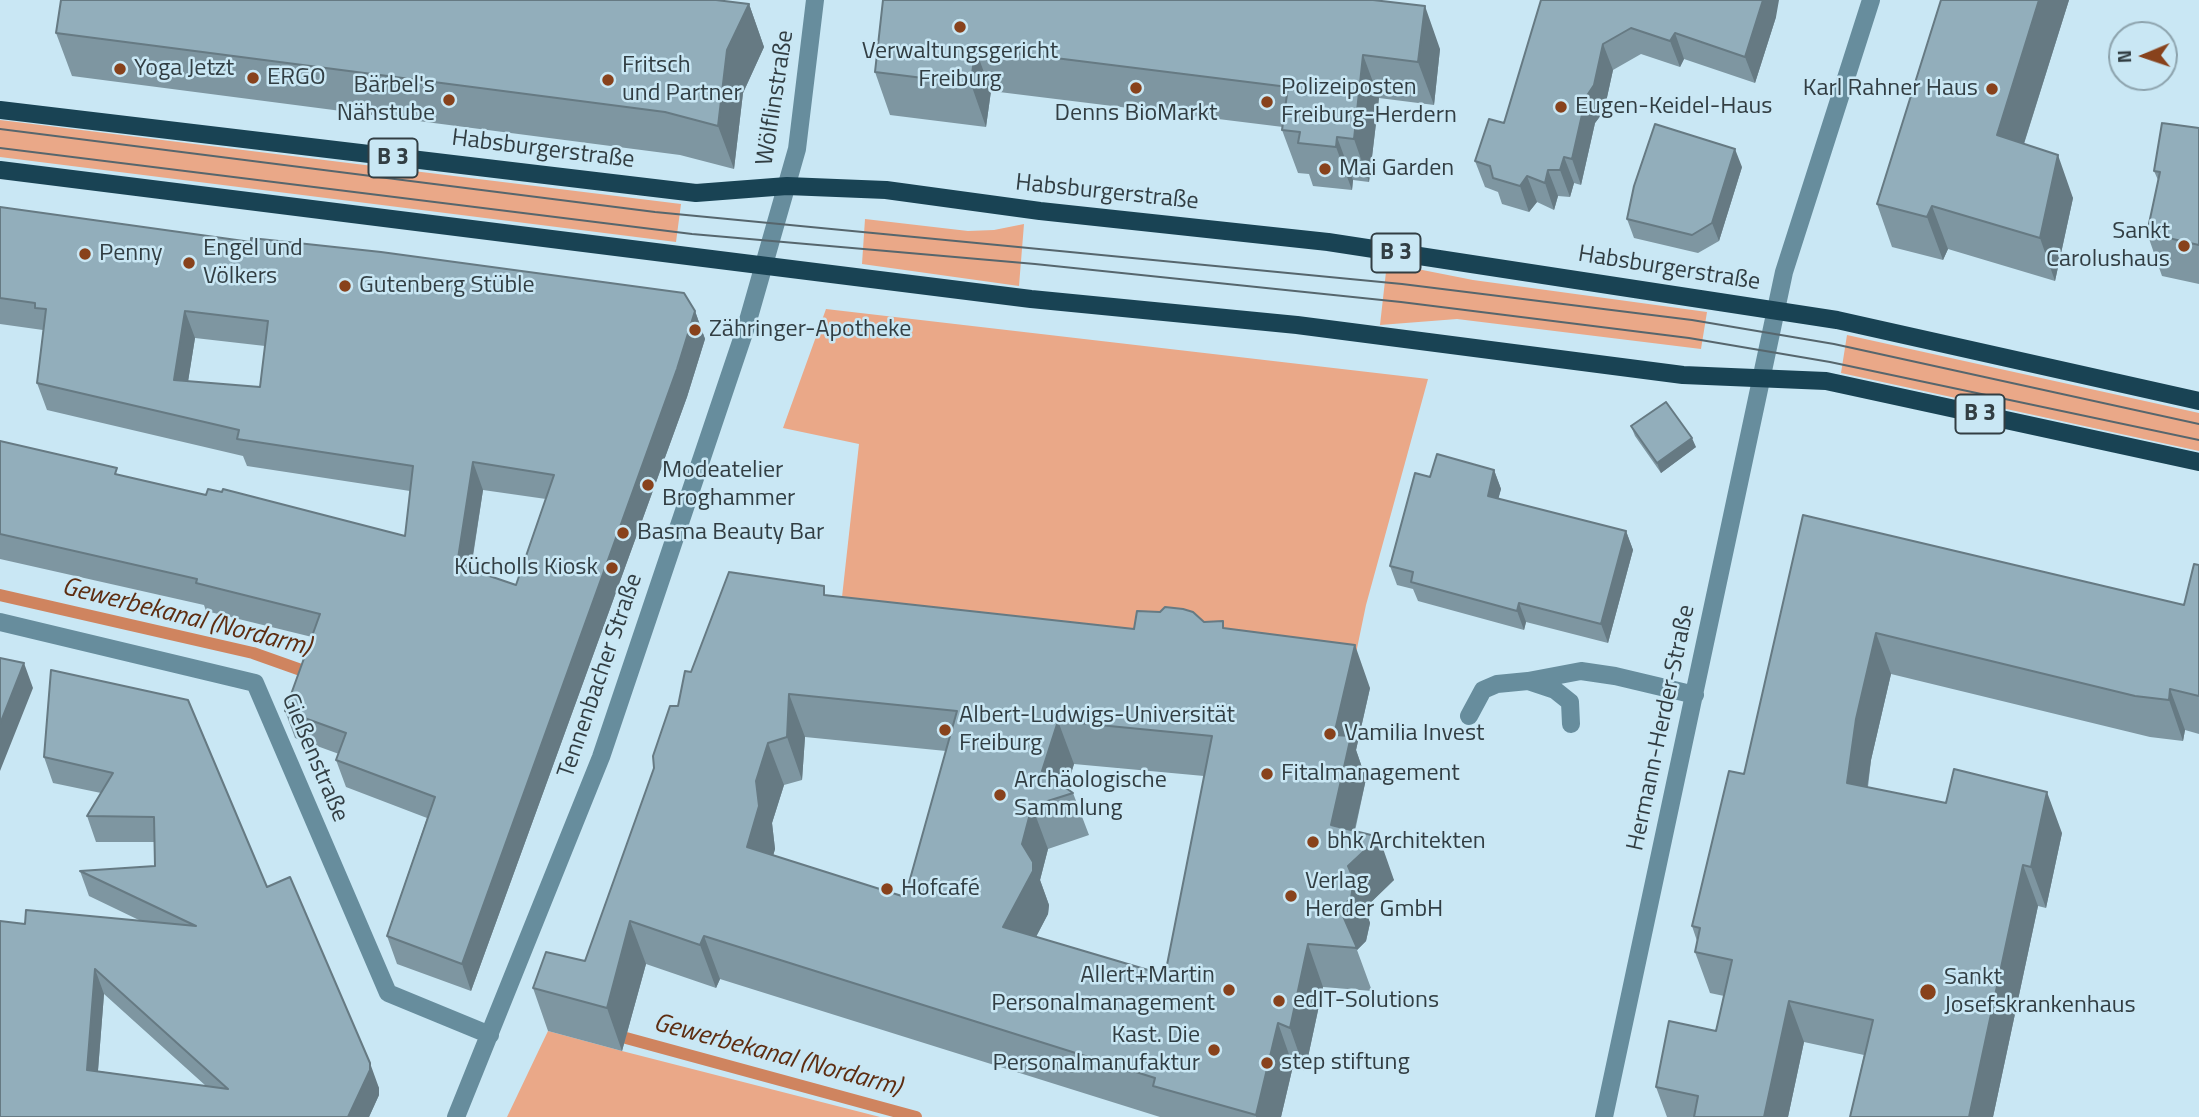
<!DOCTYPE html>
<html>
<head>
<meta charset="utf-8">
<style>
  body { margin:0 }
  #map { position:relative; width:2199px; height:1117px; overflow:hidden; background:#c9e7f4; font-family:"Titillium Web",sans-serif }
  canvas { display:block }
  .north { position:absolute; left:2108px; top:21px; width:70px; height:70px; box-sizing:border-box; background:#c9e7f4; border:2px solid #8da3ad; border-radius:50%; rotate:268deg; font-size:19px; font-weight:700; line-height:28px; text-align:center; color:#323e43 }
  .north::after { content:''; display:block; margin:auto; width:24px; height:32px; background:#88421c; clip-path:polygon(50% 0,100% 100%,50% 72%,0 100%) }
</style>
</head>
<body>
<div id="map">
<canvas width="2199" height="1117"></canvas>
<div class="north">N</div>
</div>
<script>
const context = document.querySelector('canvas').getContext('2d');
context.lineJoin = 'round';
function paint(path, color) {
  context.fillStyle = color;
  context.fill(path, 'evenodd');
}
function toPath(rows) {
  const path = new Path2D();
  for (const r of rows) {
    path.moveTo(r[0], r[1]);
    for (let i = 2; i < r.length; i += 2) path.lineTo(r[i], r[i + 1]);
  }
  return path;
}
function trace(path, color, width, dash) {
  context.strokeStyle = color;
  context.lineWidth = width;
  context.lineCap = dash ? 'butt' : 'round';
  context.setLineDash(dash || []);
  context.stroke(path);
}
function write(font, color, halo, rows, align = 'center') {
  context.font = font + ' "Titillium Web",sans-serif';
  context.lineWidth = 5;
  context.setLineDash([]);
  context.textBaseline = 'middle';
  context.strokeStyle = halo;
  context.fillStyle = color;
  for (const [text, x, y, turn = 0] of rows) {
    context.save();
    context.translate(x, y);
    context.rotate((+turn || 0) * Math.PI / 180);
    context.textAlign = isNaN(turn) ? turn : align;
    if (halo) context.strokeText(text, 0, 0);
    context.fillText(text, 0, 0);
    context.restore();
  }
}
const green = toPath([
  [0,120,681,204,676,242,0,157],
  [865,219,968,231,994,230,1024,224,1019,286,862,264],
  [1387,263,1473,280,1707,312,1701,349,1457,319,1380,325],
  [826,309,1428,379,1366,605,1355,658,842,597,859,444,783,428],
  [1847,335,2199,413,2199,451,1841,373],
  [548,1031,622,1051,880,1117,507,1117]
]);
const stream = toPath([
  [0,595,253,653,315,675],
  [626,1038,916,1117]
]);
const minor = toPath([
  [0,622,255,683,388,993,490,1035],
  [1528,681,1581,671,1615,676,1695,695],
  [1469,716,1483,690,1497,684,1528,681,1555,690,1570,702,1571,724],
  [456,1117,601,757,747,324,797,149,815,0],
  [1604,1117,1784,272,1871,0]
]);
const major = toPath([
  [0,110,696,193,787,186,886,190,1040,211,1328,242,1837,320,2199,401],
  [0,170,1031,299,1297,325,1683,375,1826,381,2199,462]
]);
const tram = toPath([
  [0,129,655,212,1402,284,1692,320,1834,344,2199,424],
  [0,148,692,234,1035,264,1401,302,1689,338,1830,362,2199,440]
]);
const wall = toPath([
  [883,0,1440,49,1434,105,1379,98,1369,182,1353,180,1352,190,1313,186,1309,174,1298,173,1282,130,1283,127,991,91,986,127,890,115,875,72],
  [1541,0,1776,17,1755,83,1684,59,1680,67,1641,54,1613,70,1604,111,1595,123,1581,185,1574,183,1570,197,1558,196,1554,210,1537,202,1529,212,1502,204,1498,192,1485,187,1475,161,1504,123],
  [1941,0,2069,0,2024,144,2073,198,2055,281,1948,249,1943,260,1892,247,1877,204],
  [749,4,764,47,743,93,734,169,680,155,72,76,56,33],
  [2199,128,2199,284,2162,276,2147,233,2158,180,2154,171],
  [1742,167,1719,241,1698,253,1634,238,1627,219],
  [0,207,695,311,705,339,687,397,471,991,397,964,387,936,427,818,346,787,336,760,339,754,295,738,285,711,312,637,206,611,204,605,0,559,0,441,119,475,206,495,405,536,410,491,247,466,243,456,47,410,37,383,43,330,0,324],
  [195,338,265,346,260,387,188,381],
  [483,490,546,499,516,585,471,570],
  [1631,426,1696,447,1661,473,1635,436],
  [1494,470,1501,489,1498,499,1626,531,1633,550,1608,643,1526,622,1524,630,1418,601,1413,589,1397,585,1390,566,1430,477],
  [1803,515,2184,605,2199,565,2199,734,2185,730,2183,741,2150,737,1891,674,1871,760,1868,787,2062,833,2046,908,2038,906,1993,1117,1850,1117,1864,1055,1804,1042,1788,1117,1667,1117,1656,1087,1716,1031,1724,996,1710,993,1695,952,1697,941,1692,926,1744,774],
  [827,596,1134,629,1204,622,1225,628,1370,688,1356,750,1366,779,1355,831,1394,880,1365,908,1370,923,1366,941,1357,950,1372,991,1323,987,1305,1071,1293,1066,1281,1117,1160,1117,720,979,716,988,646,964,622,1051,548,1031,533,988,585,961,691,672],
  [805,737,946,751,905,897,773,856,775,849,772,823,784,785,802,780],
  [1074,764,1204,776,1165,975,1036,937,1048,914,1049,905,1040,880,1048,849,1089,835,1073,793,1066,788],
  [51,670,267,887,379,1088,379,1095,369,1117,0,1117,25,924,141,921,89,896,80,871,155,866,155,842,96,842,87,816,101,793,53,783,44,757],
  [104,994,206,1086,98,1071]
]);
const shadedWall = toPath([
  [1763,0,1779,0,1776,17,1755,83,1745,57],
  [2039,0,2069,0,2013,178,1997,135],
  [749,4,764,47,743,93,734,169,718,126,727,50],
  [1425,6,1440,49,1434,105,1418,62],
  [1675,33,1684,59,1680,67,1670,41],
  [1603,44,1613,70,1604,111,1595,123,1581,185,1572,159,1586,97],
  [975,48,991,91,986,127,971,84],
  [1363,55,1379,98,1369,182,1354,139],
  [1337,137,1353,180,1352,190,1336,147],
  [1735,149,1742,167,1719,241,1712,223],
  [2058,155,2073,198,2055,281,2040,238],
  [1564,157,1574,183,1570,197,1560,170],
  [1548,170,1558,196,1554,210,1545,183],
  [1527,176,1537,202,1529,212,1520,186],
  [1932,206,1948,249,1943,260,1927,217],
  [185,311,195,338,184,407,174,380],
  [695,311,705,339,687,397,471,991,462,964],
  [1692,438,1696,447,1661,473,1657,463],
  [473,462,483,490,467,592,457,565],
  [1494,470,1501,489,1494,515,1488,496],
  [1626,531,1633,550,1608,643,1601,624],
  [1519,603,1526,622,1524,630,1517,611],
  [1876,633,1891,674,1871,760,1862,824,1847,783,1856,719],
  [1355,645,1370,688,1356,750,1366,779,1346,867,1331,825,1334,735],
  [24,663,33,688,0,771,0,724],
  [2170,689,2185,730,2183,741,2169,700],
  [789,694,805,737,802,780,787,737],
  [1058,721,1074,764,1064,796,1042,771],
  [768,743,784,785,772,823,775,849,763,890,747,847,756,781],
  [2047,792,2062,833,2046,908,2031,867],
  [1032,806,1048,849,1040,880,1049,905,1048,914,1019,969,1003,927,1022,844],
  [1379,837,1394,880,1365,908,1370,923,1366,941,1357,950,1340,909,1348,866],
  [2023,865,2038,906,1993,1117,1969,1117],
  [630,921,646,964,622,1051,607,1008],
  [704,936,720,979,716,988,700,945],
  [1308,944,1323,987,1305,1071,1290,1028],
  [95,969,104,994,96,1095,87,1070],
  [1789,1001,1804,1042,1788,1117,1764,1117],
  [1278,1023,1293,1066,1281,1117,1256,1117,1256,1115],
  [370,1063,379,1088,379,1095,369,1117,348,1117]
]);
const building = toPath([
  [61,0,716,0,749,4,727,50,718,126,665,112,56,33,61,0],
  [883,0,1373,0,1425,6,1418,62,1363,55,1354,139,1337,137,1336,147,1298,143,1300,132,1282,130,1288,87,975,48,971,84,875,72,883,0],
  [1541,0,1763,0,1745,57,1675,33,1670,41,1631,28,1603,44,1594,85,1586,97,1572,159,1564,157,1560,170,1548,170,1545,183,1527,176,1520,186,1493,178,1490,166,1475,161,1489,119,1504,123,1541,0],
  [1941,0,2039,0,1997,135,2058,155,2040,238,1932,206,1927,217,1877,204,1941,0],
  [2162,123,2199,128,2199,245,2147,233,2160,172,2154,171,2162,123],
  [1655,124,1735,149,1712,223,1692,235,1627,219,1634,186,1655,124],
  [0,207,251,242,251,238,381,252,684,293,695,311,677,369,462,964,387,936,435,797,336,760,346,733,285,711,320,614,196,583,197,579,0,534,0,441,117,468,115,474,206,495,208,489,222,492,223,489,405,536,413,466,237,439,239,430,37,383,46,309,35,308,35,303,0,298,0,207],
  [185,311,268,321,260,387,174,380,185,311],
  [473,462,554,475,516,585,457,565,473,462],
  [1666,402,1692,438,1657,463,1631,426,1666,402],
  [1437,454,1494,470,1488,496,1626,531,1601,624,1519,603,1517,611,1411,582,1413,572,1390,566,1415,473,1430,477,1437,454],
  [1803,515,2184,605,2194,564,2199,565,2199,696,2170,689,2169,700,2135,696,1876,633,1856,719,1847,783,1946,803,1954,769,2047,792,2031,867,2023,865,1969,1117,1850,1117,1873,1020,1789,1001,1764,1117,1694,1117,1698,1096,1656,1087,1669,1021,1716,1031,1732,960,1695,952,1700,928,1692,926,1729,771,1744,774,1803,515],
  [729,572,824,586,824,595,1134,629,1137,611,1160,612,1165,607,1183,609,1193,612,1204,622,1223,621,1223,628,1355,645,1334,735,1351,736,1331,825,1379,837,1348,866,1354,880,1351,898,1340,909,1357,948,1308,944,1290,1028,1278,1023,1256,1115,1153,1086,1155,1078,704,936,700,945,630,921,607,1008,533,988,546,952,585,961,654,768,653,756,670,706,678,706,685,671,691,672,729,572],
  [789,694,957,711,905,897,747,847,759,806,756,781,768,743,787,737,789,694],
  [1058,721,1212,736,1165,975,1003,927,1033,871,1033,862,1022,844,1032,806,1073,793,1042,771,1058,721],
  [0,658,24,663,0,724,0,658],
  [51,670,188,700,267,887,290,877,370,1063,370,1070,348,1117,0,1117,0,921,25,924,26,910,196,926,80,871,155,866,154,817,87,816,113,773,44,757,51,670],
  [95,969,228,1089,87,1070,95,969]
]);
const markers = [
  [960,27,7,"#88421c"],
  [120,69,7,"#88421c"],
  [253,78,7,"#88421c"],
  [608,80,7,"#88421c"],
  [1136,88,7,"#88421c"],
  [1992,89,7,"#88421c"],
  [449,100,7,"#88421c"],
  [1267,102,7,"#88421c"],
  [1561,107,7,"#88421c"],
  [1325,169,7,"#88421c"],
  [2184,246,7,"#88421c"],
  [85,254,7,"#88421c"],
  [189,263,7,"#88421c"],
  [345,286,7,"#88421c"],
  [695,330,7,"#88421c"],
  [648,485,7,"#88421c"],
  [623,533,7,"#88421c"],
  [612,568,7,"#88421c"],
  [945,730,7,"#88421c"],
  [1330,734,7,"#88421c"],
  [1267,774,7,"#88421c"],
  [1000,795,7,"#88421c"],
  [1313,842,7,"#88421c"],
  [887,889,7,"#88421c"],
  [1291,896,7,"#88421c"],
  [1229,990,7,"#88421c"],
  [1928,992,9,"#88421c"],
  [1279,1001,7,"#88421c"],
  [1214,1050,7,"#88421c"],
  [1267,1063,7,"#88421c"]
];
const shields = [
  [393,158,49],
  [1396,253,49],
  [1980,414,49]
];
const shieldNames = [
  ["B 3",393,158],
  ["B 3",1396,253],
  ["B 3",1980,414]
];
const poiNames = [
  ["Verwaltungsgericht",960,52,"center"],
  ["Freiburg",960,80,"center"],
  ["Fritsch",622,66],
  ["und Partner",622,94],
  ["Yoga Jetzt",134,69],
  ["ERGO",267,78],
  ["Bärbel's",435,86,"right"],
  ["Nähstube",435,114,"right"],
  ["Polizeiposten",1281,88],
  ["Freiburg-Herdern",1281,116],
  ["Karl Rahner Haus",1978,89,"right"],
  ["Eugen-Keidel-Haus",1575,107],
  ["Denns BioMarkt",1136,114,"center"],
  ["Mai Garden",1339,169],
  ["Sankt",2170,232,"right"],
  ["Carolushaus",2170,260,"right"],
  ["Engel und",203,249],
  ["Völkers",203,277],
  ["Penny",99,254],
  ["Gutenberg Stüble",359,286],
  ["Zähringer-Apotheke",709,330],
  ["Modeatelier",662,471],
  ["Broghammer",662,499],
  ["Basma Beauty Bar",637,533],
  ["Kücholls Kiosk",598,568,"right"],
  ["Albert-Ludwigs-Universität",959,716],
  ["Freiburg",959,744],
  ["Vamilia Invest",1344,734],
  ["Fitalmanagement",1281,774],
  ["Archäologische",1014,781],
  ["Sammlung",1014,809],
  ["bhk Architekten",1327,842],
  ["Verlag",1305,882],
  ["Herder GmbH",1305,910],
  ["Hofcafé",901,889],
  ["Allert+Martin",1215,976,"right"],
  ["Personalmanagement",1215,1004,"right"],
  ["Sankt",1944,978],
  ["Josefskrankenhaus",1944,1006],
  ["edIT-Solutions",1293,1001],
  ["Kast. Die",1200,1036,"right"],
  ["Personalmanufaktur",1200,1064,"right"],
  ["step stiftung",1281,1063]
];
const streetNames = [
  ["Wölflinstraße",776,98,-81],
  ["Habsburgerstraße",543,150,7],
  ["Habsburgerstraße",1107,193,6],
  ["Habsburgerstraße",1669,269,9],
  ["Tennenbacher Straße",601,676,-71],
  ["Hermann-Herder-Straße",1662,728,-78],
  ["Gießenstraße",314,758,67]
];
const waterNames = [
  ["Gewerbekanal (Nordarm)",186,618,14],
  ["Gewerbekanal (Nordarm)",777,1056,15]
];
paint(green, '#eaa888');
trace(stream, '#cf845f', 12);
trace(minor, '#678d9d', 18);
trace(major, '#194354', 18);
trace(tram, '#56666d', 2);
paint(wall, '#7e96a1');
paint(shadedWall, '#667a83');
paint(building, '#92aebb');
trace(building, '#667a83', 2);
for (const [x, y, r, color] of markers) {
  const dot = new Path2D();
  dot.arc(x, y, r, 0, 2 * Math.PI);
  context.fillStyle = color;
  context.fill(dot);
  trace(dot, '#c9e7f4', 2.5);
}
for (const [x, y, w] of shields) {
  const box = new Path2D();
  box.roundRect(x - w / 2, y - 19.5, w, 39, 5);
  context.fillStyle = '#c9e7f4';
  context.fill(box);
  trace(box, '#323e43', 2);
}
write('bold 23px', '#323e43', null, shieldNames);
write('24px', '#323e43', '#c9e7f4', poiNames, 'left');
write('24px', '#323e43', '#c9e7f4', streetNames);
write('italic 26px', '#5e2d11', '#c9e7f4', waterNames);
</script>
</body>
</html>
